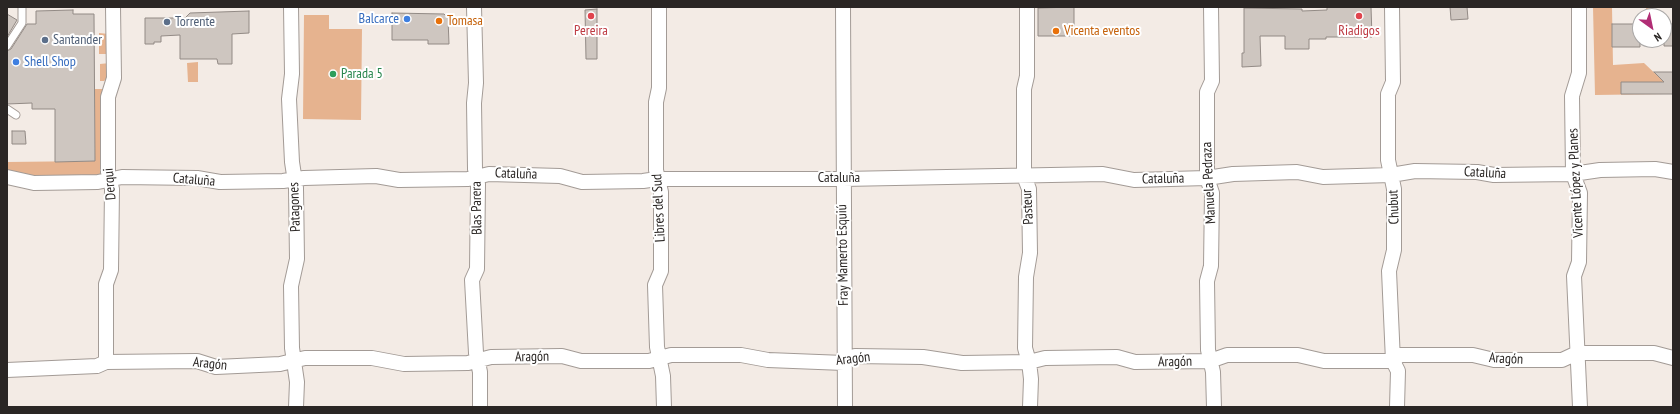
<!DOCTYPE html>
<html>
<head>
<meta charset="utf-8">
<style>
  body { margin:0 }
  #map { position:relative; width:1680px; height:414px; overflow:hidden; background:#f3ebe5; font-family:"PT Sans Narrow",sans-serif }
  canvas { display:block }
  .frame { position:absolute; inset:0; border:8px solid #2a2624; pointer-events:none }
  .north { position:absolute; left:1632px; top:8px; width:40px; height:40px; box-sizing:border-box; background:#fff; border:1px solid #aaa8a7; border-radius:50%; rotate:147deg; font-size:11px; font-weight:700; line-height:16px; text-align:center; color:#2a2624 }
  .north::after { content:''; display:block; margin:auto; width:14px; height:18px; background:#b12d75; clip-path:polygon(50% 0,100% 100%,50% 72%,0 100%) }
</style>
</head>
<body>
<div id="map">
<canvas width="1680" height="414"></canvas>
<div class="frame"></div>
<div class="north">N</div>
</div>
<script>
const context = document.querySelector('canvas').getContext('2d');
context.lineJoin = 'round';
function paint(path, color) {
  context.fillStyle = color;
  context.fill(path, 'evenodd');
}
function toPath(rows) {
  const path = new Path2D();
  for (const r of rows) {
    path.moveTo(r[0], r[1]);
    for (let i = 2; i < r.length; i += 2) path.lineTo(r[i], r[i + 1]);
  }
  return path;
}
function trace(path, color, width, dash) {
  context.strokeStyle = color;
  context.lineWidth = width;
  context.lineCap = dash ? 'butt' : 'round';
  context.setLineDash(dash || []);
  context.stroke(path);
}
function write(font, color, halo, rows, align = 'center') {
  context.font = font + ' "PT Sans Narrow",sans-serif';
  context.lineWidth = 4;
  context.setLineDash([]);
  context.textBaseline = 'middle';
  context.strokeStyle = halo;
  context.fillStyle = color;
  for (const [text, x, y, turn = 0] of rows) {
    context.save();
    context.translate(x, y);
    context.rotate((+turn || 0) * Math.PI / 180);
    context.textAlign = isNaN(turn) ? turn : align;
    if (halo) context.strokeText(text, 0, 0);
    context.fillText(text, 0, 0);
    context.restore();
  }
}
const green = toPath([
  [1593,7,1612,7,1613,65,1644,63,1665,83,1665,94,1595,95],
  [1646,7,1653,7,1654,16,1646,16],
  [304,15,329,15,329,29,362,29,361,120,303,119],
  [99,33,109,34,110,54,99,54],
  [198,62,198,82,188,82,187,63],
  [110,63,109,76,104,81,100,81,100,64],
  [95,89,104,89,104,175,35,180,7,174,7,162,93,161,95,159]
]);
const building = toPath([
  [1074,7,1074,36,1038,36,1038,8,1074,7],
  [1327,7,1371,7,1372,37,1326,37,1326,39,1309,39,1309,49,1285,49,1285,36,1260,36,1261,66,1242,67,1242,53,1244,53,1244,8,1302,9,1302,11,1327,10,1327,7],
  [1450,7,1467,7,1468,19,1451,20,1450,7],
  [597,9,597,59,586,59,585,10,597,9],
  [73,10,73,14,94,14,95,161,55,162,55,109,32,109,32,103,7,104,7,51,11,49,27,24,36,24,36,11,73,10],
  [249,11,249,33,232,34,232,64,218,64,217,59,180,59,180,35,161,36,161,42,154,42,154,44,145,44,145,18,185,18,190,13,249,11],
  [392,13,444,14,448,18,449,44,428,44,428,40,392,40,392,13],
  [7,14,17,20,7,37,7,14],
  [1612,24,1640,24,1640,47,1612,47,1612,24],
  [1664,24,1673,24,1673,46,1664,46,1664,24],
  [1654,72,1673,72,1673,94,1621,94,1621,82,1664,82,1654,72],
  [12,131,25,131,26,144,12,144,12,131]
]);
const lane = toPath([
  [7,46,22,23,22,7],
  [7,109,16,115]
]);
const street = toPath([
  [291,7,292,74,289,99,292,162,296,188,297,259,291,286,292,348,297,382,296,407],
  [474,7,476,83,474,103,475,169,478,184,477,269,472,280,476,353,480,372,480,407],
  [659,7,659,88,656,102,656,170,661,192,661,271,655,285,657,347,663,376,664,407],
  [843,7,845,407],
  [1027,7,1027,76,1024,89,1024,176,1029,189,1030,253,1026,277,1025,348,1029,362,1031,379,1030,407],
  [1211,7,1212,81,1207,92,1207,178,1212,193,1211,266,1207,281,1208,350,1213,372,1214,407],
  [1392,7,1393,82,1388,94,1388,160,1394,189,1394,250,1389,271,1393,361,1398,371,1397,407],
  [1579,7,1579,73,1572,96,1573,174,1580,193,1579,262,1574,276,1580,407],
  [7,177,34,183,98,182,122,177,197,178,220,182,283,181,304,178,376,176,399,180,468,179,489,174,560,176,582,182,643,181,657,179,843,179,1103,174,1134,180,1207,178,1233,174,1297,172,1323,177,1391,175,1415,171,1477,172,1494,175,1573,174,1600,170,1655,169,1673,172],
  [106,362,106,284,111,270,112,189,108,172,108,97,114,78,113,7],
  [7,370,97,366,106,362,197,361,216,367,280,364,305,358,372,358,404,364,468,363,491,357,562,356,581,361,649,361,671,355,741,355,768,360,844,363,855,356,923,357,962,363,1029,362,1045,358,1117,357,1135,362,1210,361,1227,355,1298,355,1324,361,1393,361,1400,355,1473,355,1494,360,1562,360,1577,353,1654,353,1673,358]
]);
const markers = [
  [591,16,4,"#e0444e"],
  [1359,16,4,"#e0444e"],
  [407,19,4,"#3f7fe0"],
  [439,21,4,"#e8710a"],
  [167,22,4,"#5c6f8a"],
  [1056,31,4,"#e8710a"],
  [45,40,4,"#5c6f8a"],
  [16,62,4,"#3f7fe0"],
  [333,74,4,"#2e9e5b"]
];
const shopNames = [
  ["Balcarce",399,19],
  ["Shell Shop",24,62,"left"]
];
const foodNames = [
  ["Tomasa",447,21],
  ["Vicenta eventos",1064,31]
];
const serviceNames = [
  ["Torrente",175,22],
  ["Santander",53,40]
];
const healthNames = [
  ["Pereira",591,31],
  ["Riadigos",1359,31]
];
const leisureNames = [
  ["Parada 5",341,74]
];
const streetNames = [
  ["Cataluña",1485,173,3],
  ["Cataluña",516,174,2],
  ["Cataluña",839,178],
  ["Cataluña",1163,179,-1],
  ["Cataluña",194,180,5],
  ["Manuela Pedraza",1209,183,-93],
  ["Vicente López y Planes",1576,183,-93],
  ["Derqui",110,184,-95],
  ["Patagones",295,207,-92],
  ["Pasteur",1028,207,-93],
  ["Chubut",1394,207,-92],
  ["Blas Parera",477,208,-91],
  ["Libres del Sud",659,208,-93],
  ["Fray Mamerto Esquiú",843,255,-91],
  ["Aragón",532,357,-1],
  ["Aragón",853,359,-7],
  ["Aragón",1506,359,3],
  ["Aragón",1175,362,-1],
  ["Aragón",210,364,6]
];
paint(green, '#e6b38f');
paint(building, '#cec6c0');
trace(building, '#928a85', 1);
trace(lane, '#a39b96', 9);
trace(street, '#a39b96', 16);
trace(lane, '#fff', 7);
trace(street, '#fff', 14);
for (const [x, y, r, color] of markers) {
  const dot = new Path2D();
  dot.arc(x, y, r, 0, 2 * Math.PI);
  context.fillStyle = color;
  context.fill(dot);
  trace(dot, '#fff', 1.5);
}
write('14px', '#366cbe', '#fff', shopNames, 'right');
write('14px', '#c56008', '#fff', foodNames, 'left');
write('14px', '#4e5e75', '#fff', serviceNames, 'left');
write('14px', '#be3a42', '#fff', healthNames);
write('14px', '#27864d', '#fff', leisureNames, 'left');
write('14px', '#2a2624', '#fff', streetNames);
</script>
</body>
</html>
